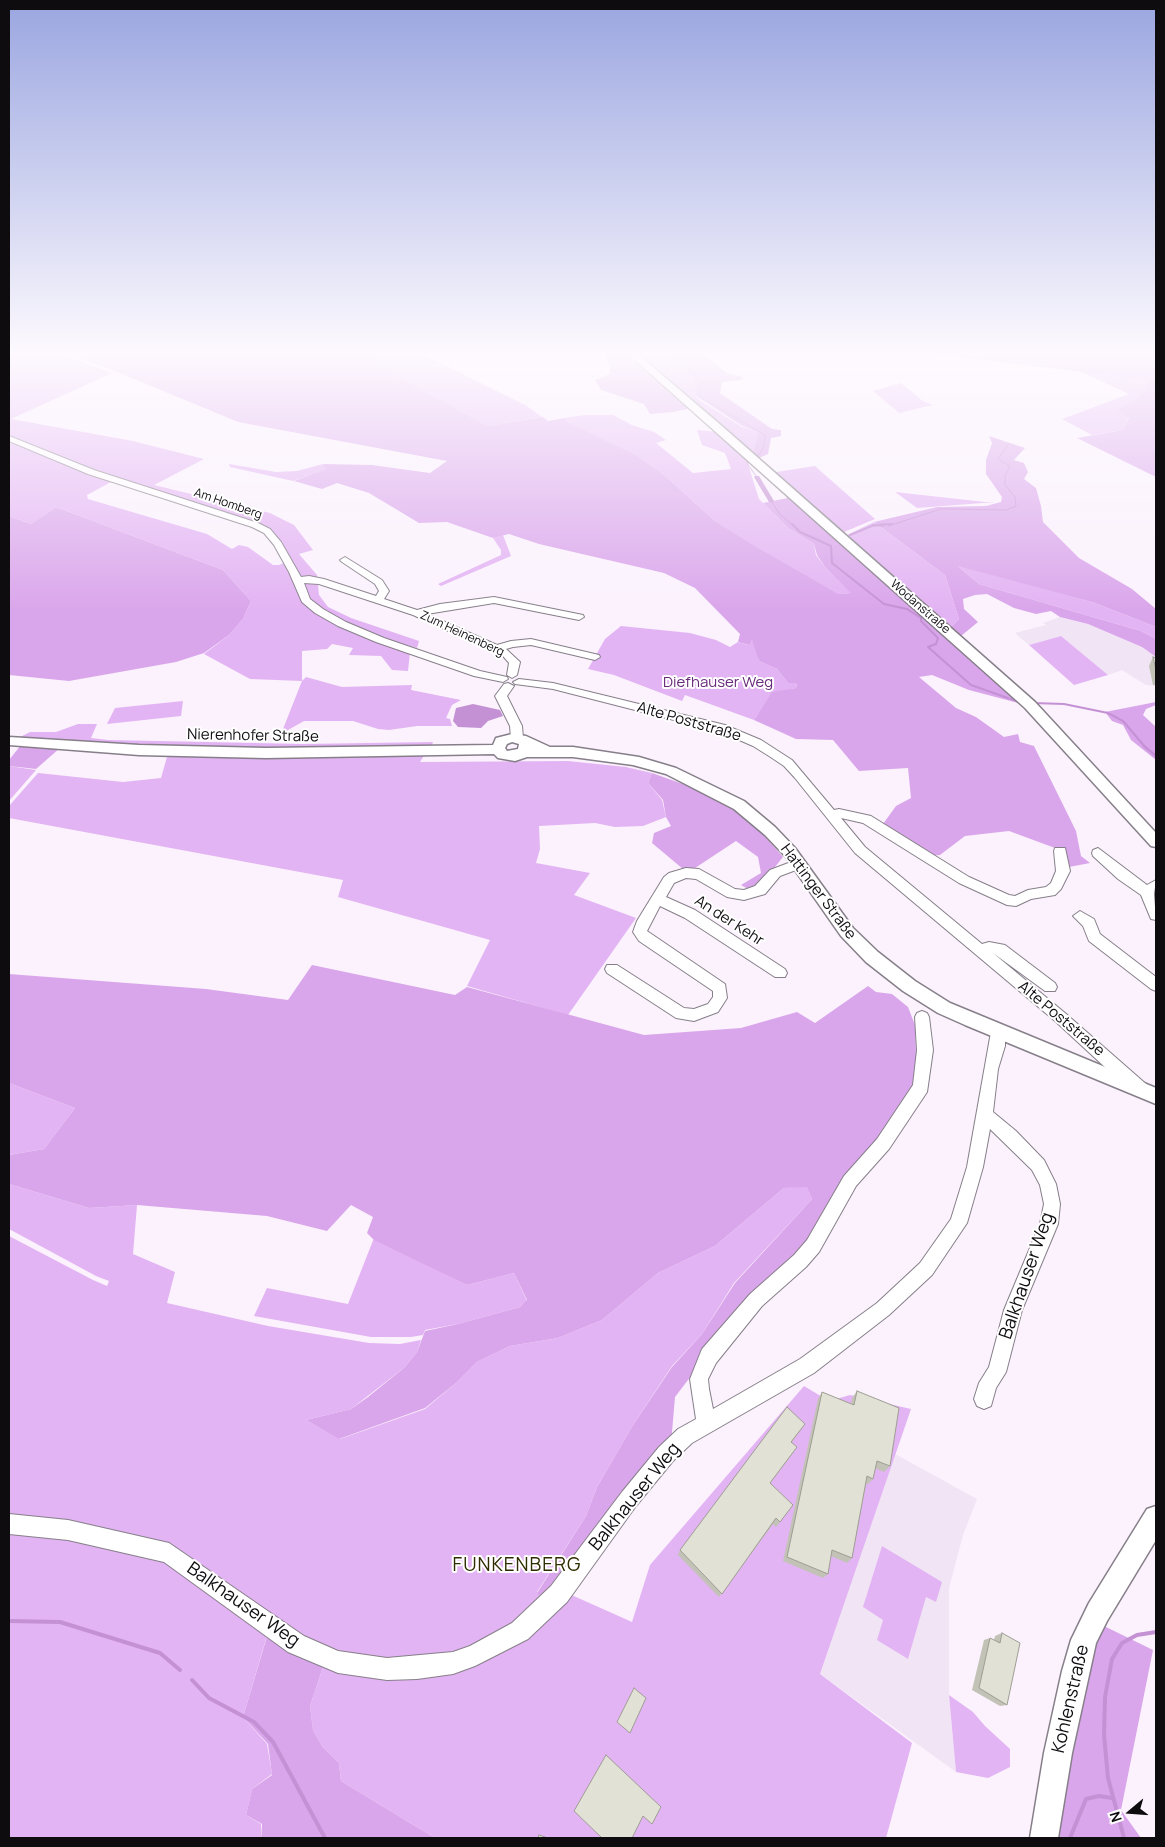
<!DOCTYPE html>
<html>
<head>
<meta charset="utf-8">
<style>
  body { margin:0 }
  #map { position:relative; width:1165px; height:1847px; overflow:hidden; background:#fbf2fd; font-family:Manrope,sans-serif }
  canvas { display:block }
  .frame { position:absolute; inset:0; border:10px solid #0e0c0f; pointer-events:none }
  .north { position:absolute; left:1105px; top:1787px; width:50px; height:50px; -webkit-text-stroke:4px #fff; paint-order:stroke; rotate:252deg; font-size:14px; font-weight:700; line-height:20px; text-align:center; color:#0e0c0f }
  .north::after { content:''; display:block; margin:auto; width:18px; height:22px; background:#0e0c0f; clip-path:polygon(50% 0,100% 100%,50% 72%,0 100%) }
</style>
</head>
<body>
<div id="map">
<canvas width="1165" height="1847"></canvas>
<div class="frame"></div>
<div class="north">N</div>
</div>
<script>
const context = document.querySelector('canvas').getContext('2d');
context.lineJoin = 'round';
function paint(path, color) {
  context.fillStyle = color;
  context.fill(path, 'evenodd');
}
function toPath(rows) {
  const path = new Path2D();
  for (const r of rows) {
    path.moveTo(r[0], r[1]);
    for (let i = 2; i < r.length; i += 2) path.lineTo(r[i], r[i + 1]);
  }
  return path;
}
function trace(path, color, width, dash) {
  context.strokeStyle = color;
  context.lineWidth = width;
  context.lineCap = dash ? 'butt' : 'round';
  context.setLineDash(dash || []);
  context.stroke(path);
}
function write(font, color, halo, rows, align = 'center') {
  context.font = font + ' Manrope,sans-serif';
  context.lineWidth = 4;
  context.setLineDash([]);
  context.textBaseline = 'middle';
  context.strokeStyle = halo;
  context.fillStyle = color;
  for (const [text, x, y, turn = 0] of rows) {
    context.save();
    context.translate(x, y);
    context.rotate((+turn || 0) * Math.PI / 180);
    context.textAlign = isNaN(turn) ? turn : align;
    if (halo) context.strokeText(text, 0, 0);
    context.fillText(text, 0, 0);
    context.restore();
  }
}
const built = toPath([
  [1060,617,1088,624,1142,647,1156,657,1156,686,1146,685,1122,670,1108,675,1061,636,1029,645,1015,633,1046,625,1043,623],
  [895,1454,977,1499,963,1535,949,1588,949,1695,956,1772,820,1674]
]);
const green = toPath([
  [28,351,53,351,112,373,11,419,133,441,204,459,154,485,270,513,294,525,313,550,299,554,317,575,319,595,328,607,351,618,419,641,417,648,383,638,316,612,410,652,408,671,392,670,381,656,349,655,353,648,332,644,327,649,302,651,302,681,250,679,204,654,229,635,243,619,251,601,223,570,56,507,31,524,9,516,9,439,113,481,87,495,88,499,207,534,232,549,239,545,248,547,273,565,279,565,286,562,269,531,93,471,9,437,9,356],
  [416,351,527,406,542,417,488,426,368,361],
  [634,351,668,351,678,358,694,381,696,396,701,401,742,427,759,432,753,455],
  [1075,369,1147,380,1145,389,1138,397,1118,410,1129,417,1123,430,1092,435,1062,419,1129,394],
  [901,383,923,401,933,405,899,413,873,391],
  [584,415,613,415,632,425,654,432,666,440,656,443,693,473,731,469,725,453,702,445,697,430,719,432,746,458,759,499,788,528,814,544,816,555,825,567,852,593,839,594,756,548,715,521,662,473,635,454,568,424,564,418],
  [229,464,276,472,297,471,323,464,327,469,293,481,230,467],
  [815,466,875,519,844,532,776,472],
  [895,492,985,502,996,502,917,508],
  [874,522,945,575,959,619,951,627,847,535],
  [503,535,511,556,441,586,438,584,501,555,501,550,493,538],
  [957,565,1095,603,1156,627,1156,639,1141,631,979,584],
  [621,626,690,633,716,640,730,647,738,642,748,645,752,640,756,647,759,661,777,669,788,683,797,683,796,688,772,693,754,720,685,695,682,701,614,675,588,669,605,639],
  [1061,636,1108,675,1074,685,1029,645],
  [306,677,342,687,412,685,411,690,461,700,452,705,446,718,450,719,452,726,417,726,389,730,378,729,353,721,304,721,281,734,302,681],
  [183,701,181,716,107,724,115,708],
  [78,724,97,724,91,738,108,740,303,744,433,742,431,748,297,751,80,743,20,737,30,732,56,732],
  [425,754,420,762,568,761,626,767,652,773,648,783,662,800,666,817,643,826,615,827,595,823,539,826,540,849,536,863,590,873,574,895,636,918,568,1015,467,986,490,940,338,897,343,880,9,818,9,806,38,773,123,782,161,778,167,757],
  [9,766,36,770,9,801],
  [9,1083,75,1108,44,1149,9,1155],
  [9,1184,89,1208,137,1205,133,1254,175,1272,167,1303,268,1326,369,1343,400,1344,421,1340,417,1352,405,1367,351,1409,306,1420,340,1439,425,1409,456,1383,477,1362,510,1346,558,1338,602,1320,658,1273,715,1246,784,1188,807,1186,812,1199,734,1283,702,1334,672,1366,633,1425,597,1487,586,1516,537,1592,544,1600,531,1613,485,1642,431,1660,340,1656,297,1634,172,1549,32,1518,9,1519,9,1236,93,1280,107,1286,109,1281,96,1276,9,1229],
  [374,1238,467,1285,514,1273,527,1301,520,1307,458,1324,425,1330,423,1335,411,1337,371,1337,254,1316,267,1288,348,1304],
  [804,1386,829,1401,850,1395,911,1409,820,1674,912,1743,886,1838,435,1838,341,1781,339,1763,322,1746,313,1730,310,1706,324,1664,464,1667,567,1593,632,1622,650,1565],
  [9,1530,65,1535,165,1559,268,1632,243,1717,267,1744,272,1774,252,1789,246,1815,261,1824,262,1838,9,1838],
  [882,1546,942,1582,936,1602,926,1597,908,1659,877,1640,883,1620,863,1607],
  [949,1695,973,1712,985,1726,1010,1749,1010,1767,988,1778,956,1772]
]);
const forest = toPath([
  [58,351,416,351,369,361,488,426,543,417,548,421,564,418,568,423,635,454,662,473,715,521,756,547,839,594,851,593,825,567,817,555,814,544,788,528,763,503,792,497,1022,704,969,690,932,675,919,677,956,708,976,717,1004,737,1018,734,1020,742,1034,746,1076,831,1081,856,1090,863,1069,867,1055,848,1009,831,965,836,940,855,929,856,883,824,896,806,911,798,908,768,859,771,833,740,796,739,754,720,772,692,796,688,797,683,788,683,777,669,759,661,752,640,749,645,738,642,740,634,695,588,664,573,539,544,509,534,493,538,447,522,419,523,369,493,337,483,322,489,294,481,326,469,323,464,372,465,430,473,447,461,238,422,110,369],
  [603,351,623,351,632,356,692,408,673,412,650,414,644,404,601,390,595,380,610,374,610,367],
  [668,351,700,351,727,373,743,377,741,380,722,382,720,393,772,429,781,430,781,436,771,438,768,454,757,459,753,455,758,432,742,426,696,396,694,381,678,358],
  [911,351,1156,351,1156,477,1077,438,1123,430,1129,418,1117,410,1138,397,1145,389,1147,380],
  [989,436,1025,448,1014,460,1024,463,1028,472,1024,479,1036,488,1041,506,1043,522,1079,558,1132,589,1156,609,1156,627,1095,603,958,566,979,584,1141,631,1156,639,1156,657,1142,647,1088,624,1060,617,1051,611,1036,614,1014,608,987,594,975,595,963,599,964,609,978,622,961,636,951,627,959,619,945,575,874,522,937,507,986,506,1001,502,1002,497,986,474,986,460,992,443],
  [56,507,223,570,251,601,243,619,229,635,204,653,176,662,69,681,9,675,9,516,31,524],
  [1156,702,1156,705,1146,709,1143,715,1156,727,1156,760,1131,740,1123,725,1112,721,1105,712],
  [21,745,60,748,36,769,9,766,9,760],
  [652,773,694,788,726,804,755,825,783,857,762,883,748,889,741,885,761,873,758,857,736,841,695,868,683,869,652,843,654,833,671,826,666,817,663,800,648,783],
  [312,965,455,995,467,987,644,1035,741,1028,797,1012,815,1023,868,986,876,992,892,994,908,1007,915,1025,917,1084,818,1228,708,1354,675,1397,671,1444,544,1600,537,1593,586,1516,597,1487,633,1425,672,1367,702,1334,735,1283,812,1199,807,1187,784,1188,715,1246,658,1273,602,1320,558,1338,510,1346,477,1362,456,1383,425,1408,339,1439,306,1420,351,1409,368,1397,405,1367,417,1352,425,1331,458,1324,520,1307,527,1300,514,1273,467,1285,374,1240,367,1233,373,1217,351,1205,327,1231,267,1216,137,1205,89,1208,9,1184,9,1155,44,1149,75,1108,9,1083,9,974,206,989,288,1000],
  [1102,1625,1153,1650,1121,1810,1141,1838,1054,1838,1093,1645],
  [268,1633,324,1664,310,1706,313,1730,322,1746,339,1763,341,1781,435,1838,262,1838,262,1824,246,1815,252,1789,272,1775,268,1744,243,1717]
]);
const water = toPath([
  [473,704,500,710,503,716,488,721,481,728,458,727,453,721,456,708]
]);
const streamFar3 = toPath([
  [669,351,704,383,699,389,700,397,765,435,764,446,759,455,754,457],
  [749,459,747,460,748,465,757,477],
  [771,501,779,513,793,526],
  [871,526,884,526],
  [888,526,941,509,1006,510,1016,506,1015,497,1005,485,1005,476,1010,466,998,459,1008,445]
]);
const streamFar2 = toPath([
  [792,524,800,532,831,546,832,563,884,604,907,609,921,618,921,621,938,638,936,644,928,647,971,685,1022,703],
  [850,535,874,525,892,524],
  [1033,703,1064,704,1108,713,1123,721,1146,748]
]);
const streamFar1 = toPath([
  [1144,746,1156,756]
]);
const stream = toPath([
  [9,1621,60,1622,160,1653,180,1670],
  [192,1680,209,1698,254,1722,273,1742,325,1838],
  [1070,1838,1086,1799,1099,1796,1112,1798],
  [1124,1838,1108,1778,1104,1735,1105,1697,1112,1659,1122,1643,1137,1635,1156,1632]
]);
const canal = toPath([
  [755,476,759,476,774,501,773,502,769,502,754,477,755,476]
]);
const minor = toPath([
  [9,436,94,470,258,523,270,529,281,542,301,577,309,576,324,579,376,596,379,591,375,584,342,562,340,560,345,557,382,580,389,591,384,599,417,610,440,604,494,597,583,615,584,617,579,620,494,603,427,614,497,645,511,641,531,639,599,655,600,657,595,660,531,645,513,647,506,649,520,662,517,675,512,678,507,675,509,663,503,656,413,615,319,584,304,583,310,599,323,609,346,622,384,638,480,671,507,677,508,679,503,682,474,676,376,642,338,626,315,613,302,602,289,572,274,545,264,533,252,527,88,474,9,441,9,436],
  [519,679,553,683,725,725,761,740,792,760,834,810,839,809,871,816,969,877,1009,895,1015,896,1028,890,1046,887,1051,883,1056,871,1054,851,1055,848,1065,848,1070,871,1061,889,1055,895,1031,899,1016,906,1007,905,959,883,863,823,841,818,865,847,982,944,989,942,1005,945,1055,983,1057,987,1055,991,1045,991,993,953,1065,1013,1146,1084,1148,1089,1146,1094,1140,1096,1134,1094,1055,1021,855,853,795,778,784,766,769,756,753,746,721,732,553,689,515,684,513,682,519,679],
  [508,683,514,686,507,696,522,726,523,738,517,742,511,738,510,726,495,696,504,684,508,683],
  [1098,848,1147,885,1156,880,1154,894,1156,920,1151,919,1141,895,1118,879,1093,856,1092,853,1093,850,1098,848],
  [799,859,804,861,806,864,804,867,780,876,765,894,744,900,727,897,696,879,686,878,674,883,666,897,695,910,785,969,787,973,785,977,775,977,685,918,660,906,647,931,725,984,727,998,718,1012,694,1021,676,1018,607,973,605,969,607,965,617,965,684,1008,694,1009,708,1004,713,997,713,991,639,941,633,932,637,921,664,877,669,873,686,868,699,869,735,889,744,890,755,886,770,870,799,859],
  [1080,911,1094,919,1100,934,1156,977,1156,991,1151,989,1089,941,1083,926,1073,916,1080,911],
  [922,1011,927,1013,929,1017,933,1050,927,1092,889,1149,856,1186,819,1252,806,1267,762,1306,716,1363,708,1379,709,1389,713,1409,800,1359,877,1303,920,1263,951,1219,967,1167,991,1032,993,1028,998,1026,1003,1028,1005,1032,1005,1046,998,1069,993,1112,1016,1131,1044,1160,1056,1184,1060,1204,1058,1224,1022,1310,1006,1372,996,1388,991,1406,984,1409,977,1406,974,1399,979,1383,989,1367,1004,1310,1040,1224,1044,1204,1040,1185,1032,1170,990,1129,983,1167,967,1223,932,1275,889,1315,814,1373,692,1443,673,1461,636,1506,567,1602,528,1639,475,1666,453,1674,417,1679,387,1680,338,1673,288,1652,164,1562,68,1540,9,1534,9,1514,68,1520,169,1543,304,1636,338,1651,387,1658,453,1652,470,1646,512,1623,551,1586,622,1492,659,1447,678,1429,696,1419,690,1379,702,1349,750,1294,794,1255,807,1240,844,1176,877,1139,913,1085,917,1050,915,1017,917,1013,922,1011]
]);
const major = toPath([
  [625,351,634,351,723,427,1035,702,1156,833,1156,847,1151,846,1025,708,625,351],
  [512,734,526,736,550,747,573,747,639,757,676,768,744,801,775,827,795,848,853,928,878,952,915,981,950,1003,1156,1088,1156,1104,965,1025,938,1013,903,991,866,962,841,936,785,856,765,835,734,809,666,774,633,765,573,757,527,757,515,761,498,758,494,754,266,758,139,755,9,745,9,737,139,745,266,748,493,745,496,738,512,734],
  [512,742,519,744,518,749,507,751,505,748,507,744,512,742],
  [1156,1506,1156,1540,1107,1621,1096,1643,1072,1753,1058,1838,1030,1838,1044,1753,1062,1671,1071,1640,1089,1603,1147,1509,1156,1506]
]);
const wall = toPath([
  [1153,657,1156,658,1156,685,1153,685,1149,666],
  [857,1391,890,1466,884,1472,875,1468,873,1479,868,1484,866,1484,852,1558,847,1563,831,1556,828,1574,823,1578,783,1561,818,1399,822,1392,851,1404,852,1398],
  [805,1424,792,1442,793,1453,770,1483,780,1522,776,1527,773,1524,719,1597,678,1555,680,1550],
  [1002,1633,1007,1705,1000,1706,972,1690,984,1640,990,1638,994,1640,995,1636]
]);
const building = toPath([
  [1153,657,1156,658,1156,670,1153,657],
  [857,1391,899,1408,890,1466,877,1461,873,1479,867,1476,852,1558,832,1550,828,1574,787,1557,822,1392,854,1405,857,1391],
  [787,1407,805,1424,791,1442,797,1447,770,1483,793,1505,780,1522,776,1518,722,1594,680,1550,787,1407],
  [1002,1633,1020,1643,1007,1705,979,1688,990,1638,1000,1643,1002,1633],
  [634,1688,646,1698,630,1733,617,1722,634,1688],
  [606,1755,661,1807,652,1824,643,1816,632,1838,602,1838,574,1811,606,1755],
  [539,1835,548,1838,538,1838,539,1835]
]);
const farStreetnames = [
  ["Am Homberg",228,504,19],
  ["Wodanstraße",920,607,41],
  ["Zum Heinenberg",462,634,25]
];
const parkNames = [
  ["Diefhauser Weg",718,683]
];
const streetNames = [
  ["Alte Poststraße",689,722,16],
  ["Nierenhofer Straße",253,736,1],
  ["Hattinger Straße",818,892,53],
  ["An der Kehr",729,921,33],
  ["Alte Poststraße",1061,1019,40]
];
const nearStreetnames = [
  ["Balkhauser Weg",1027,1276,-71],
  ["Balkhauser Weg",635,1497,-51],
  ["Balkhauser Weg",243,1605,35],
  ["Kohlenstraße",1071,1699,-77]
];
const nearNeighbourhoodnames = [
  ["FUNKENBERG",517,1566]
];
paint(built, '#f1e4f5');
paint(green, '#e3b4f3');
paint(forest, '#daa6eb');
paint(water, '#c591d5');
trace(streamFar3, '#c591d5', 1);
trace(streamFar2, '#c591d5', 2);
trace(streamFar1, '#c591d5', 2.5);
trace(stream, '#c591d5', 4);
paint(canal, '#c591d5');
trace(minor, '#867f89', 2);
trace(major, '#867f89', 3);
paint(minor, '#fff');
paint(major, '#fff');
paint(wall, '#c2c2b7');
paint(building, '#e2e1d5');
trace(building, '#9e9e95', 1);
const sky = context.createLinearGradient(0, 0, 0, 610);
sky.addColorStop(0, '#9aa6e0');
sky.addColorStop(0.58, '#fdf9fe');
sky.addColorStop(1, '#fdf9fe00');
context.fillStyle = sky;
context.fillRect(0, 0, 1165, 610);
write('12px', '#0e0c0f', '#fff', farStreetnames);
write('15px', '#672979', '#fff', parkNames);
write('15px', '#0e0c0f', '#fff', streetNames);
write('18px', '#0e0c0f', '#fff', nearStreetnames);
context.letterSpacing = '1px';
write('19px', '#2f2c01', '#fff', nearNeighbourhoodnames);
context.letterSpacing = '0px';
</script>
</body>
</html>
